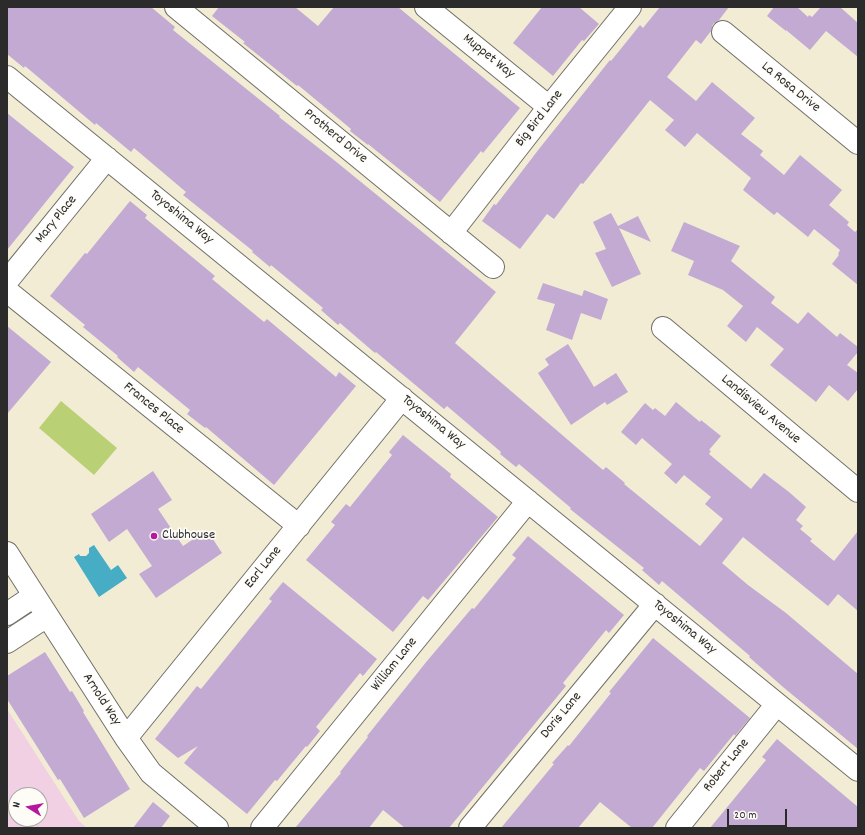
<!DOCTYPE html>
<html>
<head>
<meta charset="utf-8">
<style>
  body { margin:0 }
  #map { position:relative; width:865px; height:835px; overflow:hidden; background:#f2ecd5; font-family:Dekko,sans-serif }
  canvas { display:block }
  .frame { position:absolute; inset:0; border:8px solid #2b2b2b; pointer-events:none }
  .north { position:absolute; left:8px; top:787px; width:40px; height:40px; box-sizing:border-box; background:#fdfcf7; border:1px solid #a9a8a5; border-radius:50%; rotate:281deg; font-size:11px; font-weight:700; line-height:16px; text-align:center; color:#2b2b2b }
  .north::after { content:''; display:block; margin:auto; width:14px; height:18px; background:#b5179e; clip-path:polygon(50% 0,100% 100%,50% 72%,0 100%) }
  .scale { position:absolute; left:727px; top:809px; width:60px; height:18px; box-sizing:border-box; border:2px solid #2b2b2b; border-top:0; padding-left:5px; font-size:12px; line-height:14px; white-space:nowrap; color:#2b2b2b; -webkit-text-stroke:3px #fdfcf7; paint-order:stroke }
</style>
</head>
<body>
<div id="map">
<canvas width="865" height="835"></canvas>
<div class="frame"></div>
<div class="north">N</div>
<div class="scale">20 m</div>
</div>
<script>
const context = document.querySelector('canvas').getContext('2d');
context.lineJoin = 'round';
function paint(path, color) {
  context.fillStyle = color;
  context.fill(path, 'evenodd');
}
function toPath(rows) {
  const path = new Path2D();
  for (const r of rows) {
    path.moveTo(r[0], r[1]);
    for (let i = 2; i < r.length; i += 2) path.lineTo(r[i], r[i + 1]);
  }
  return path;
}
function trace(path, color, width, dash) {
  context.strokeStyle = color;
  context.lineWidth = width;
  context.lineCap = dash ? 'butt' : 'round';
  context.setLineDash(dash || []);
  context.stroke(path);
}
function write(font, color, halo, rows, align = 'center') {
  context.font = font + ' Dekko,sans-serif';
  context.lineWidth = 3.5;
  context.setLineDash([]);
  context.textBaseline = 'middle';
  context.strokeStyle = halo;
  context.fillStyle = color;
  for (const [text, x, y, turn = 0] of rows) {
    context.save();
    context.translate(x, y);
    context.rotate((+turn || 0) * Math.PI / 180);
    context.textAlign = isNaN(turn) ? turn : align;
    if (halo) context.strokeText(text, 0, 0);
    context.fillText(text, 0, 0);
    context.restore();
  }
}
const built = toPath([
  [7,709,79,821,87,828,7,828],
  [16,795,40,795,40,819,16,819]
]);
const green = toPath([
  [61,401,117,448,94,475,39,428]
]);
const water = toPath([
  [94,545,111,570,118,565,127,578,99,597,74,557,79,554,80,556,86,556,89,553,89,548]
]);
const building = toPath([
  [7,7,151,7,175,27,173,30,280,116,279,117,334,160,496,292,455,343,603,470,606,467,625,483,624,484,700,546,723,519,705,504,711,497,684,475,676,484,664,473,672,464,642,438,636,445,621,432,645,403,653,410,655,408,665,416,676,402,700,422,701,420,721,436,709,450,711,451,709,454,751,489,764,473,789,492,806,507,796,520,803,526,800,529,812,539,810,541,834,561,858,531,858,611,838,594,828,606,743,537,722,563,748,585,786,613,858,674,858,749,783,687,749,657,750,656,662,581,659,585,642,570,644,568,570,509,571,508,519,464,516,467,500,454,501,452,447,406,444,409,376,352,375,353,340,323,338,325,321,310,323,308,271,265,270,267,252,252,253,251,183,195,186,192,134,148,131,152,96,123,95,125,25,66,24,68,7,54],
  [219,7,295,7,318,26,334,7,398,7,520,108,483,153,481,151,440,202,368,144,368,145,350,131,351,129,298,85,297,86,243,43,245,42,212,16],
  [542,7,579,7,599,24,584,41,582,40,553,76,513,43],
  [660,7,729,7,719,20,713,24,711,31,701,44,696,40,667,77,696,101,712,82,755,118,741,134,763,151,760,155,784,175,800,155,842,190,829,205,849,222,847,225,855,232,858,229,858,285,832,264,839,255,838,254,840,250,814,229,808,237,777,212,774,215,743,190,751,178,697,133,685,147,665,130,674,120,650,100,583,184,581,183,554,219,547,214,520,249,482,221,494,204,496,205,539,149,610,60,611,61,640,25,643,28],
  [774,7,797,7,808,17,809,15,812,17,821,7,840,7,858,23,858,57,826,31,810,50,786,30,786,31,767,16],
  [7,113,74,167,7,250],
  [130,201,147,215,145,218,215,276,212,279,264,322,267,319,336,377,339,372,356,386,274,485,206,427,205,428,187,414,190,410,138,367,134,372,117,357,118,356,83,327,85,325,50,296,85,253,87,254],
  [611,213,618,226,638,216,651,242,619,228,641,274,612,287,595,253,606,249,593,222],
  [684,222,740,246,731,261,775,297,771,303,798,324,808,312,837,337,840,333,858,347,858,352,847,365,858,373,858,389,848,401,829,385,816,402,770,365,784,349,757,327,746,342,727,326,743,306,723,290,688,275,694,261,671,251],
  [543,283,582,296,584,290,608,299,601,320,581,313,572,340,546,330,555,304,537,299],
  [7,326,51,362,7,414],
  [568,344,594,387,616,373,628,392,607,405,605,402,571,425,538,373,549,365,545,359],
  [403,435,451,474,450,477,498,517,428,600,423,596,393,632,306,560,335,525,331,522,346,504,350,507,392,455,389,452],
  [153,471,172,500,158,509,183,546,207,530,222,553,156,598,139,574,152,566,127,529,109,542,91,514],
  [528,536,624,615,609,633,606,630,563,683,566,686,449,828,405,828,383,810,369,828,295,828,341,773,340,772,368,737,367,736,427,661,472,608,474,609,516,558,512,555],
  [283,582,377,659,363,676,360,673,316,727,320,731,307,747,306,746,277,781,275,780,247,814,184,763,198,746,178,758,155,739,197,686,201,689,272,601,269,599],
  [653,638,750,718,735,736,734,734,704,771,700,768,652,828,632,828,600,802,578,828,501,828,554,764,552,763,568,745,569,746,611,693,609,692],
  [45,652,70,692,72,691,84,711,83,712,130,789,84,818,60,779,58,780,7,699,7,676],
  [777,739,858,807,858,828,710,828,766,760,762,757],
  [153,802,170,816,161,828,133,828]
]);
const minor = toPath([
  [176,7,493,267],
  [426,7,549,107],
  [723,32,858,143],
  [7,77,858,770],
  [451,233,549,107,630,7],
  [7,281,107,158],
  [7,291,299,526],
  [663,328,858,491],
  [7,553,126,738,151,773,217,828],
  [7,614,34,596],
  [7,642,47,616],
  [126,738,402,398],
  [262,828,528,501],
  [470,828,655,604],
  [677,828,777,704]
]);
const markers = [
  [154,536,4,"#b5179e"]
];
const streetNames = [
  ["Muppet Way",488,57,39],
  ["La Rosa Drive",790,88,39],
  ["Big Bird Lane",540,119,-52],
  ["Protherd Drive",335,137,39],
  ["Toyoshima Way",181,218,39],
  ["Mary Place",57,220,-51],
  ["Frances Place",153,409,39],
  ["Landisview Avenue",760,410,40],
  ["Toyoshima Way",433,423,39],
  ["Earl Lane",264,568,-51],
  ["Toyoshima Way",684,628,39],
  ["William Lane",395,665,-51],
  ["Arnold Way",101,700,57],
  ["Doris Lane",562,716,-50],
  ["Robert Lane",727,766,-51]
];
const poiNames = [
  ["Clubhouse",162,536]
];
paint(built, '#f1d0e3');
paint(green, '#b9d074');
paint(water, '#46adc5');
paint(building, '#c2aad2');
trace(minor, '#716f66', 24);
trace(minor, '#fff', 22);
for (const [x, y, r, color] of markers) {
  const dot = new Path2D();
  dot.arc(x, y, r, 0, 2 * Math.PI);
  context.fillStyle = color;
  context.fill(dot);
  trace(dot, '#fdfcf7', 1.5);
}
write('14px', '#2b2b2b', '#fdfcf7', streetNames);
write('14px', '#2b2b2b', '#fdfcf7', poiNames, 'left');
</script>
</body>
</html>
